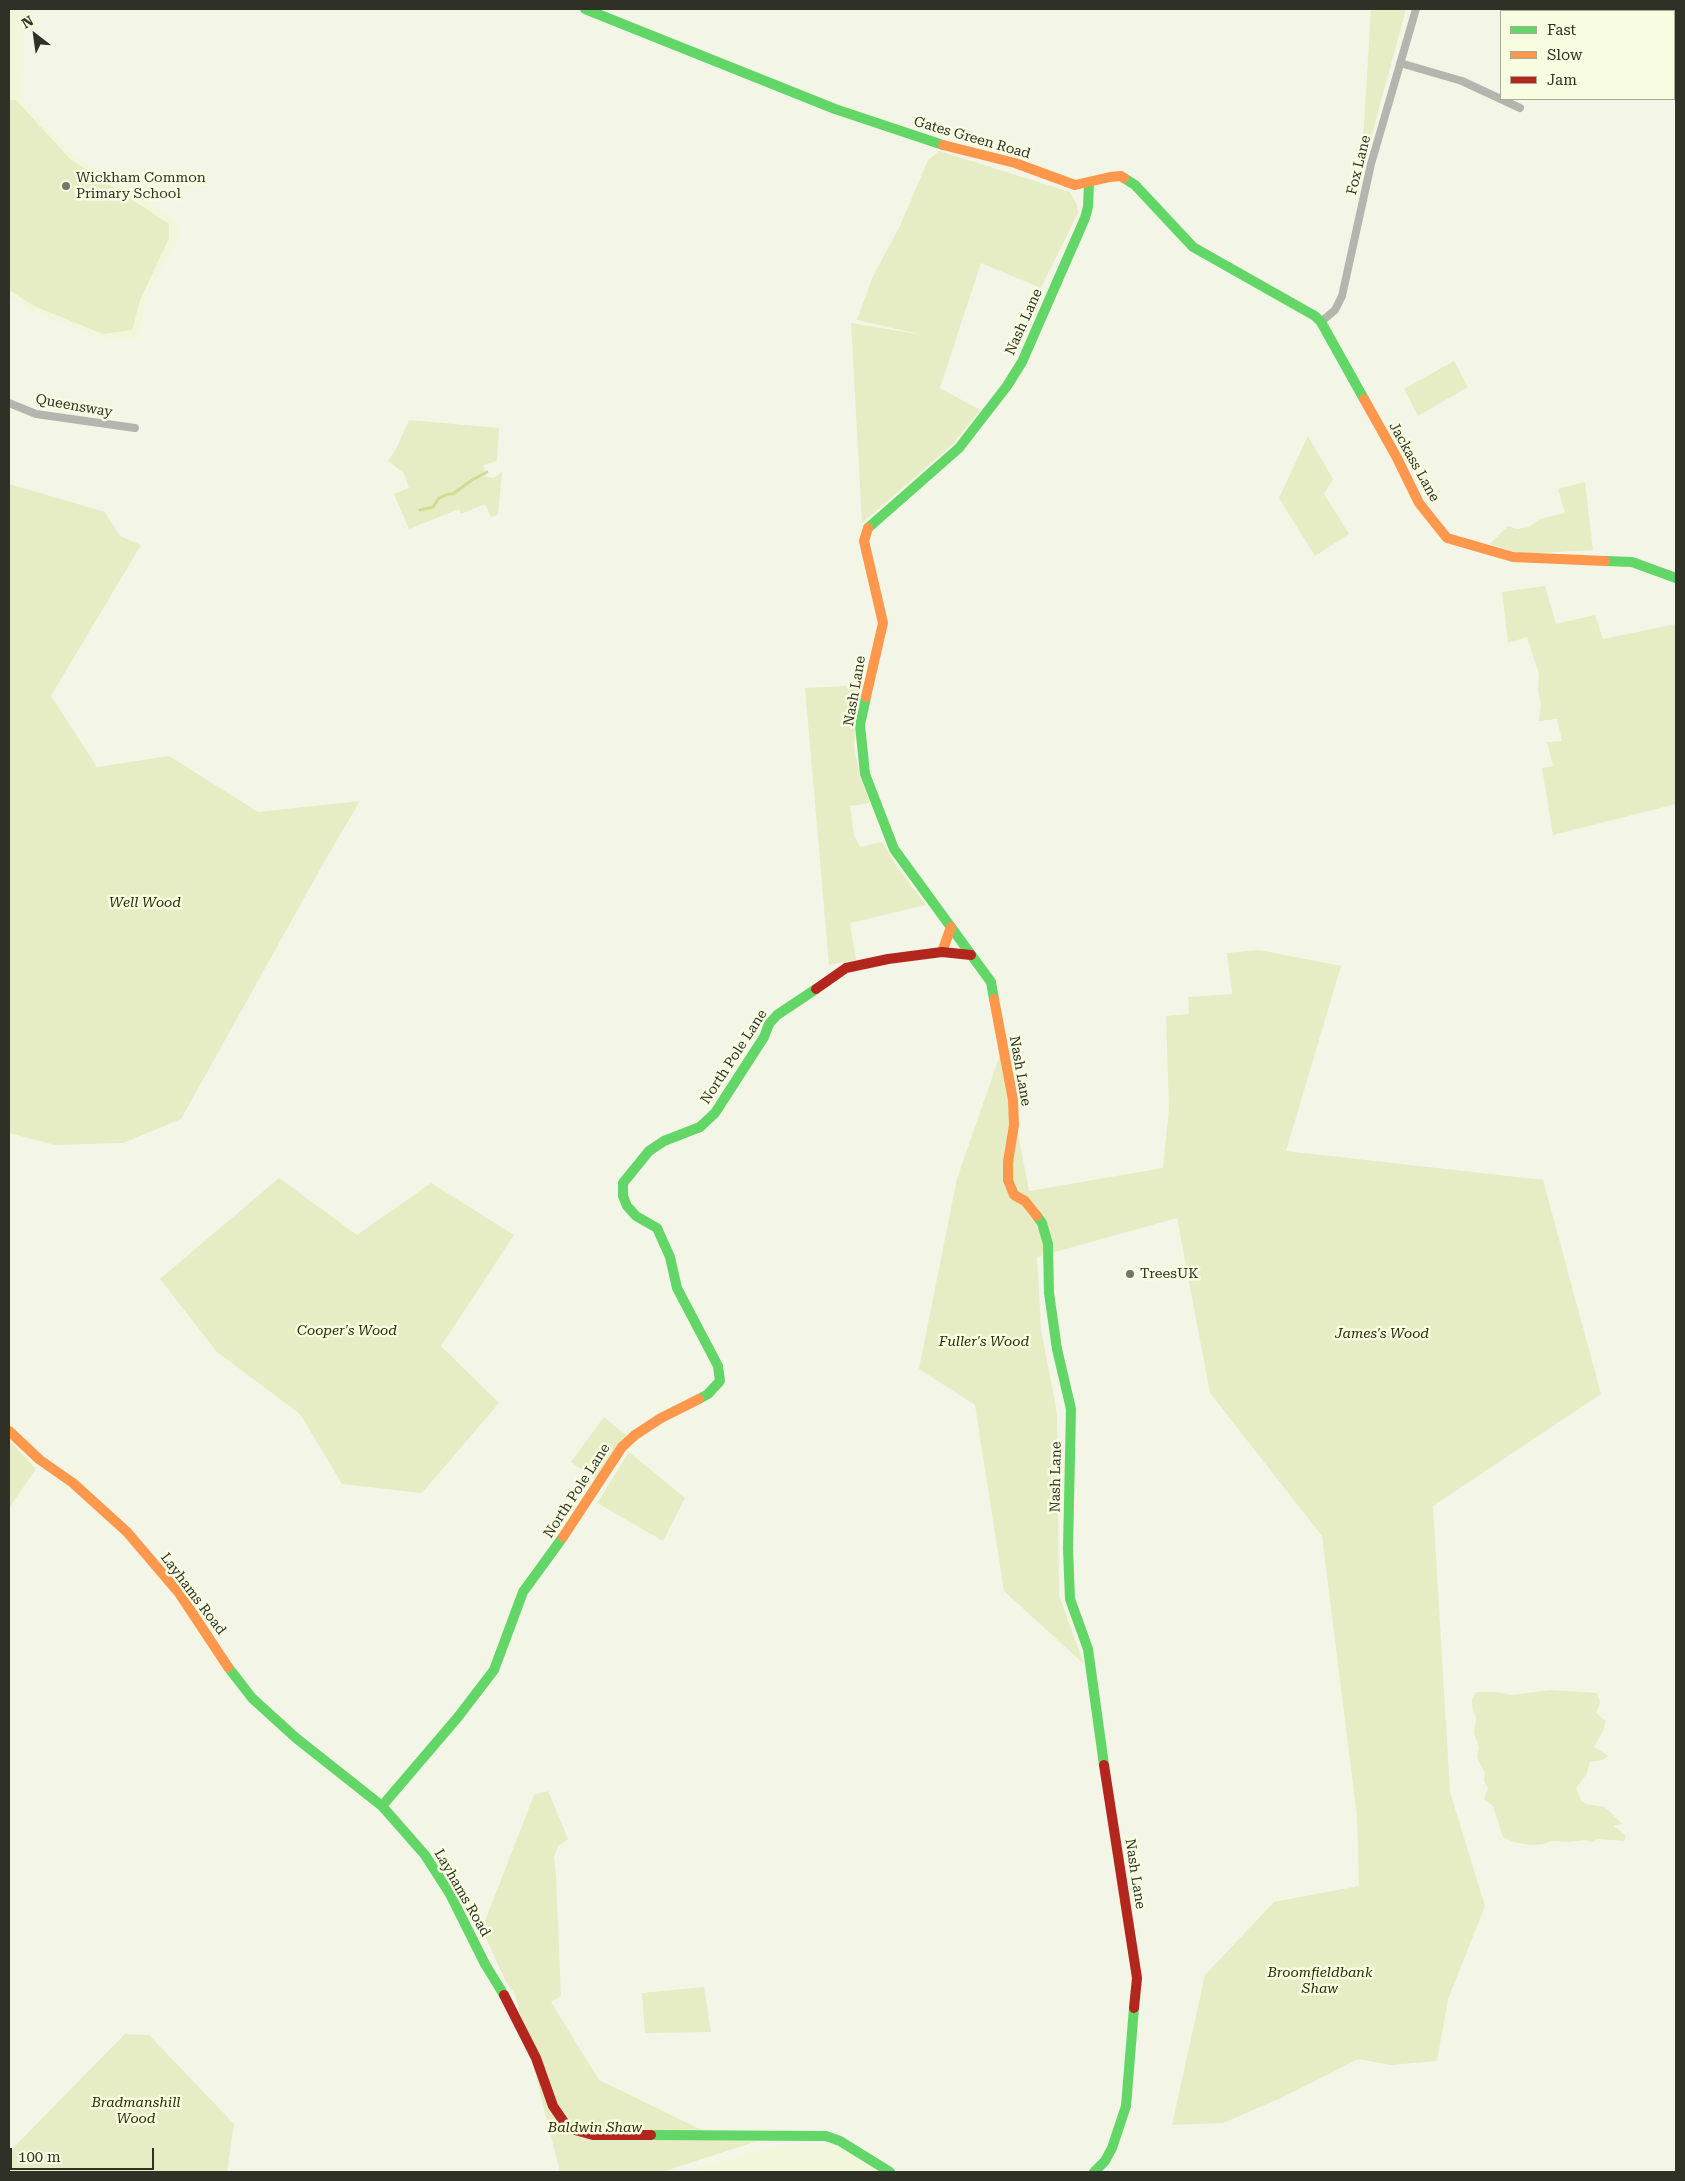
<!DOCTYPE html>
<html>
<head>
<meta charset="utf-8">
<style>
  body { margin:0 }
  #map { position:relative; width:1685px; height:2181px; overflow:hidden; background:#f3f6e6; font-family:"Roboto Serif",serif }
  canvas { display:block }
  .frame { position:absolute; inset:0; border:10px solid #2f3126; pointer-events:none }
  .legend { position:absolute; left:1500px; top:10px; width:175px; height:90px; box-sizing:border-box; background:#f8fce0; border:1px solid #a8ab96; margin:0; padding:6px 9px; list-style:none; font-size:15px; color:#2f3126 }
  .legend li { display:flex; align-items:center; gap:10px; height:25px }
  .legend b { width:25px; border:1px solid #a8ab96 }
  .north { position:absolute; left:10px; top:10px; width:50px; height:50px; -webkit-text-stroke:4px #f8fce0; paint-order:stroke; rotate:330deg; font-size:14px; font-weight:700; line-height:20px; text-align:center; color:#2f3126 }
  .north::after { content:''; display:block; margin:auto; width:18px; height:22px; background:#2f3126; clip-path:polygon(50% 0,100% 100%,50% 72%,0 100%) }
  .scale { position:absolute; left:10px; top:2148px; width:144px; height:22px; box-sizing:border-box; border:2px solid #2f3126; border-top:0; padding-left:6px; font-size:15px; line-height:18px; white-space:nowrap; color:#2f3126; -webkit-text-stroke:4px #f8fce0; paint-order:stroke }
</style>
</head>
<body>
<div id="map">
<canvas width="1685" height="2181"></canvas>
<div class="frame"></div>
<ul class="legend">
<li><b style="height:6px;background:#63d668"></b>Fast</li>
<li><b style="height:6px;background:#ff974d"></b>Slow</li>
<li><b style="height:6px;background:#b3261e"></b>Jam</li>
</ul>
<div class="north">N</div>
<div class="scale">100 m</div>
</div>
<script>
const context = document.querySelector('canvas').getContext('2d');
context.lineJoin = 'round';
function paint(path, color) {
  context.fillStyle = color;
  context.fill(path, 'evenodd');
}
function toPath(rows) {
  const path = new Path2D();
  for (const r of rows) {
    path.moveTo(r[0], r[1]);
    for (let i = 2; i < r.length; i += 2) path.lineTo(r[i], r[i + 1]);
  }
  return path;
}
function trace(path, color, width, dash) {
  context.strokeStyle = color;
  context.lineWidth = width;
  context.lineCap = dash ? 'butt' : 'round';
  context.setLineDash(dash || []);
  context.stroke(path);
}
function write(font, color, halo, rows, align = 'center') {
  context.font = font + ' "Roboto Serif",serif';
  context.lineWidth = 5;
  context.setLineDash([]);
  context.textBaseline = 'middle';
  context.strokeStyle = halo;
  context.fillStyle = color;
  for (const [text, x, y, turn = 0] of rows) {
    context.save();
    context.translate(x, y);
    context.rotate((+turn || 0) * Math.PI / 180);
    context.textAlign = isNaN(turn) ? turn : align;
    if (halo) context.strokeText(text, 0, 0);
    context.fillText(text, 0, 0);
    context.restore();
  }
}
const built = toPath([
  [9,9,24,9,22,101,69,152,176,220,180,234,145,300,140,339,101,338,33,313,9,297],
  [781,2144,833,2144,877,2172,685,2172]
]);
const green = toPath([
  [1371,9,1406,9,1368,149,1363,140],
  [1547,9,1676,9,1676,72,1674,72,1674,11,1546,11],
  [9,100,16,100,70,159,169,224,169,238,140,300,132,330,103,334,34,306,9,290],
  [939,151,1070,192,1077,205,1078,213,1041,288,981,263,940,388,980,410,952,445,862,523,851,323,923,335,857,320,872,278,900,226,928,160],
  [1454,361,1468,387,1418,416,1404,389],
  [409,420,499,428,497,461,483,465,486,477,494,478,502,472,498,515,491,517,485,504,461,514,459,509,409,529,394,494,409,488,404,473,388,461,396,449],
  [1308,436,1333,479,1324,494,1349,534,1315,556,1279,498],
  [1585,482,1593,550,1521,554,1490,544,1508,526,1517,529,1529,527,1540,519,1565,513,1558,489],
  [9,484,105,512,120,536,141,545,51,696,97,767,169,756,258,812,360,801,327,857,181,1119,123,1143,55,1145,9,1133],
  [1545,586,1556,624,1595,615,1603,639,1676,624,1676,804,1553,835,1542,768,1553,766,1547,742,1562,741,1557,719,1539,721,1541,704,1538,691,1539,674,1527,637,1508,643,1502,592],
  [864,685,856,723,854,747,860,777,870,803,850,806,854,835,860,847,882,842,897,867,926,905,850,923,856,960,829,965,805,688],
  [1259,950,1341,966,1286,1151,1543,1180,1601,1394,1433,1506,1450,1792,1485,1906,1448,1999,1437,2061,1391,2065,1358,2059,1281,2098,1223,2123,1172,2125,1205,1975,1274,1902,1359,1886,1357,1817,1322,1536,1210,1393,1177,1218,1037,1257,1041,1330,1057,1413,1059,1595,1084,1664,1004,1591,975,1405,919,1369,957,1179,1002,1049,1029,1191,1163,1168,1169,1109,1166,1016,1189,1014,1188,997,1232,994,1227,953],
  [279,1178,357,1235,431,1183,514,1235,441,1346,499,1403,422,1493,342,1484,300,1414,217,1352,160,1279],
  [604,1417,628,1437,597,1481,571,1462],
  [9,1440,36,1469,9,1508],
  [629,1452,685,1498,663,1541,597,1503],
  [1551,1690,1597,1693,1600,1702,1596,1713,1606,1721,1603,1731,1594,1747,1609,1756,1603,1760,1590,1762,1586,1775,1576,1788,1581,1800,1586,1804,1605,1807,1622,1824,1613,1826,1626,1835,1624,1841,1598,1839,1592,1842,1583,1840,1569,1842,1551,1841,1544,1844,1531,1845,1514,1842,1503,1837,1493,1806,1484,1799,1488,1788,1484,1781,1485,1773,1477,1758,1479,1747,1474,1733,1476,1718,1473,1711,1472,1700,1476,1692,1497,1692,1511,1695],
  [548,1791,568,1839,558,1846,554,1857,556,1877,561,1996,551,2002,599,2080,708,2133,782,2133,662,2172,560,2172,515,1994,505,1980,482,1929,534,1795],
  [704,1987,711,2032,645,2033,642,1993],
  [125,2034,149,2035,234,2124,227,2172,9,2172,9,2152]
]);
const stream = toPath([
  [420,510,433,507,439,498,448,494,453,494,472,480,487,472]
]);
const street = toPath([
  [1400,63,1462,81,1520,108],
  [1321,322,1335,310,1342,296,1371,164,1416,9],
  [9,403,36,414,135,428]
]);
const fast = toPath([
  [585,9,835,109,943,145],
  [1124,178,1135,185,1193,247,1315,316,1321,322,1364,399],
  [868,528,959,448,1007,386,1022,362,1085,218,1088,207,1089,183],
  [1605,561,1632,562,1676,578],
  [866,697,860,725,865,774,894,849,991,982,994,999],
  [1037,1216,1042,1223,1048,1244,1049,1293,1057,1349,1071,1409,1068,1548,1070,1599,1088,1649,1104,1765],
  [699,1399,708,1394,720,1381,718,1366,677,1288,670,1257,657,1228,636,1216,627,1206,623,1196,623,1183,649,1151,664,1141,700,1127,715,1113,764,1037,769,1024,777,1015,816,989],
  [228,1667,252,1698,296,1738,382,1806,425,1855,450,1894,485,1964,504,1995],
  [382,1806,458,1717,494,1670,523,1592,563,1537],
  [651,2135,826,2136,840,2141,890,2172],
  [1094,2172,1105,2161,1112,2148,1126,2106,1134,2008]
]);
const slow = toPath([
  [943,145,1015,163,1075,185,1110,177,1121,176,1124,178],
  [1364,399,1396,456,1419,503,1447,538,1513,557,1605,561],
  [866,697,883,623,864,541,868,528],
  [942,952,951,927],
  [994,999,1013,1100,1014,1125,1008,1162,1008,1180,1014,1195,1025,1201,1037,1216],
  [9,1431,40,1460,73,1483,127,1532,179,1593,228,1667],
  [563,1537,622,1447,635,1435,661,1418,699,1399]
]);
const jam = toPath([
  [816,989,846,968,888,959,942,952,971,955],
  [1104,1765,1137,1978,1134,2008],
  [504,1995,536,2058,553,2106,566,2125,575,2130,593,2135,651,2135]
]);
const markers = [
  [66,186,5,"#747669"],
  [1130,1274,5,"#747669"]
];
const streetNames = [
  ["Gates Green Road",972,138,16],
  ["Fox Lane",1359,165,-76],
  ["Nash Lane",1024,322,-66],
  ["Queensway",74,406,10],
  ["Jackass Lane",1414,462,61],
  ["Nash Lane",855,691,-80],
  ["North Pole Lane",734,1057,-57],
  ["Nash Lane",1020,1071,80],
  ["Nash Lane",1056,1477,-89],
  ["North Pole Lane",577,1491,-57],
  ["Layhams Road",193,1594,53],
  ["Nash Lane",1135,1874,81],
  ["Layhams Road",462,1893,60]
];
const poiNames = [
  ["Wickham Common",76,178],
  ["Primary School",76,194],
  ["TreesUK",1140,1274]
];
const parkNames = [
  ["Well Wood",145,903],
  ["Cooper's Wood",347,1331],
  ["James's Wood",1382,1334],
  ["Fuller's Wood",984,1342],
  ["Broomfieldbank",1320,1973],
  ["Shaw",1320,1989],
  ["Bradmanshill",136,2103],
  ["Wood",136,2119],
  ["Baldwin Shaw",595,2128]
];
paint(built, '#f2f6db');
paint(green, '#e6ecc4');
trace(stream, '#d3db93', 3);
trace(street, '#b5b5af', 8);
trace(fast, '#63d668', 10);
trace(slow, '#ff974d', 10);
trace(jam, '#b3261e', 10);
for (const [x, y, r, color] of markers) {
  const dot = new Path2D();
  dot.arc(x, y, r, 0, 2 * Math.PI);
  context.fillStyle = color;
  context.fill(dot);
  trace(dot, '#f8fce0', 2);
}
write('14px', '#2f3126', '#f8fce0', streetNames);
write('14px', '#2f3126', '#f8fce0', poiNames, 'left');
write('italic 14px', '#2a2d03', '#f8fce0', parkNames);
</script>
</body>
</html>
